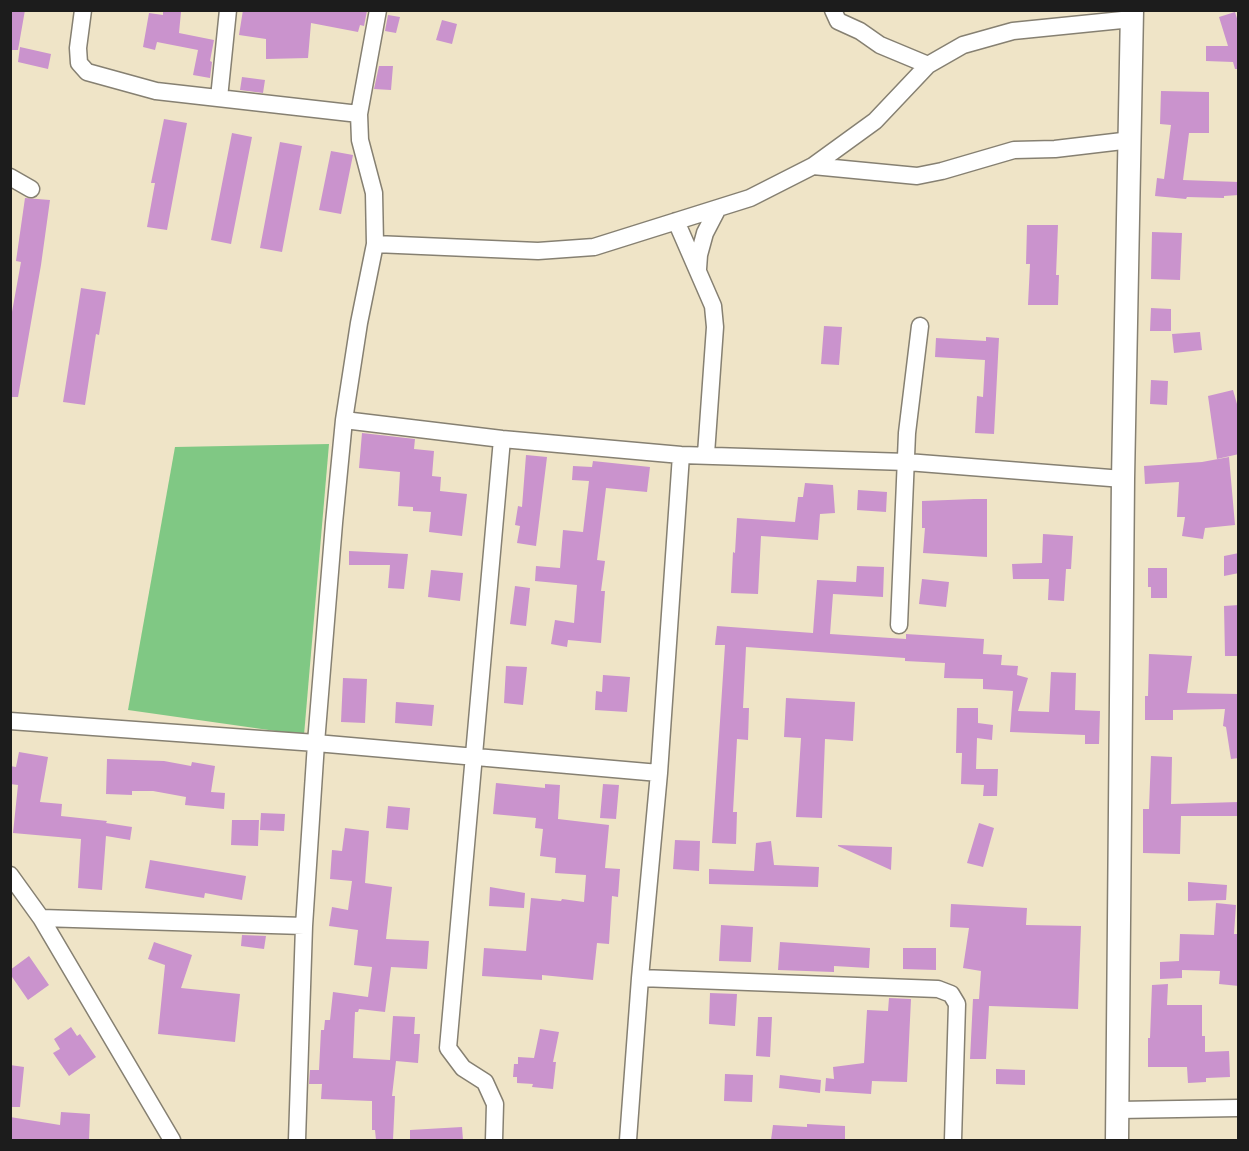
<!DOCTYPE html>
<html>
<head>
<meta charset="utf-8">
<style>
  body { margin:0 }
  #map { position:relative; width:1249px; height:1151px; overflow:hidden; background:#efe4c7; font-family:"Patrick Hand",sans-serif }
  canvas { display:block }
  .frame { position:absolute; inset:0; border:12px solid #1c1c1c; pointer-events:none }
</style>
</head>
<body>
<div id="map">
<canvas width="1249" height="1151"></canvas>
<div class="frame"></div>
</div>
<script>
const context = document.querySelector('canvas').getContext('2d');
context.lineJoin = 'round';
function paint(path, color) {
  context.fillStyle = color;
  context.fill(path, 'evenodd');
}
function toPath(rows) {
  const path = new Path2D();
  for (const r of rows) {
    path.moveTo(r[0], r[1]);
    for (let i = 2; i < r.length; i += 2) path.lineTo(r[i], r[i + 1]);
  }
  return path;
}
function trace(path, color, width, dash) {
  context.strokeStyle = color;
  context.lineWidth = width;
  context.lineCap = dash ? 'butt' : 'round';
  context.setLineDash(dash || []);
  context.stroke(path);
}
const green = toPath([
  [329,444,304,735,128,710,175,447]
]);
const building = toPath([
  [10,10,25,10,18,50,10,50],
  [243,10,366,10,367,11,364,26,360,25,358,32,311,23,308,58,266,59,266,39,239,35],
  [163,11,181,12,179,33,214,40,210,61,212,62,210,78,193,75,198,50,157,42,155,50,143,47,149,13,163,15],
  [1235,12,1239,25,1239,69,1235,69,1233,62,1206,61,1206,46,1228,46,1219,17],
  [388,15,400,17,396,33,385,31],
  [442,20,457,24,452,44,436,40],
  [20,47,51,54,48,69,18,62],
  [379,66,393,66,391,90,374,89],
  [242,77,265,80,263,93,240,90],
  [1161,91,1209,92,1209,133,1189,133,1183,180,1239,182,1239,195,1224,196,1224,198,1187,197,1186,199,1155,196,1157,178,1164,179,1171,125,1160,124],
  [164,119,187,123,167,230,147,227,155,183,151,183],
  [232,133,252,137,231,244,211,240],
  [280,142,302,146,282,252,260,248],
  [331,151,353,155,341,214,319,210],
  [25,198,50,200,41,265,18,397,10,397,10,323,21,262,16,261],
  [1027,225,1058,225,1056,275,1059,275,1058,305,1028,305,1030,264,1026,264],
  [1152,232,1182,233,1180,280,1151,279],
  [81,288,106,292,99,335,96,334,85,405,63,402],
  [1151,308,1171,309,1171,331,1150,331],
  [824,326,842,327,839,365,821,364],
  [1200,332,1202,350,1174,353,1172,334],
  [986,337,999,338,994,434,975,433,977,396,983,397,985,360,935,357,936,338,986,341],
  [1151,380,1168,381,1167,405,1150,404],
  [1233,390,1239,411,1239,454,1217,459,1208,396],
  [362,433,415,439,414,449,434,451,432,476,441,477,440,491,467,494,462,536,429,532,431,512,413,511,413,507,398,506,400,472,359,468],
  [526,455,547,457,536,546,517,543,520,526,515,525,518,506,522,507],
  [1229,457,1235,525,1205,528,1203,539,1182,536,1185,517,1177,517,1179,482,1145,484,1144,466,1202,462],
  [593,461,650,467,647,492,606,488,597,560,605,561,601,591,605,591,601,643,568,640,567,647,551,644,555,620,574,623,577,585,535,581,536,566,560,568,563,530,583,532,589,481,572,480,573,466,592,467],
  [805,483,833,485,835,513,820,514,818,540,761,536,758,594,731,593,733,552,735,553,737,518,795,522,798,497,803,497],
  [858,490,887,492,886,512,857,510],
  [974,499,987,499,987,557,923,553,925,528,922,528,922,501],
  [1043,534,1073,536,1071,569,1066,569,1064,601,1048,600,1049,579,1013,579,1012,564,1042,563],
  [349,551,408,554,404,589,388,588,390,565,349,565],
  [1239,553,1239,573,1224,576,1224,556],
  [857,566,884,567,883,597,833,594,830,634,906,639,906,634,984,639,983,654,1002,655,1001,665,1018,666,1017,675,1028,678,1018,711,1049,712,1051,672,1076,673,1075,710,1100,711,1099,744,1085,744,1085,735,1010,732,1013,691,983,689,983,679,944,678,945,663,905,661,905,658,746,647,743,708,749,708,748,740,737,739,733,812,737,812,736,844,712,843,725,645,715,645,717,626,813,633,817,580,856,582],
  [1148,568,1167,568,1167,598,1151,598,1151,587,1148,587],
  [431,570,463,573,460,601,428,597],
  [922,579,949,582,946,607,919,604],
  [515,586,530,588,526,626,510,624],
  [1239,605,1239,656,1225,656,1224,606],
  [1149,654,1192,656,1187,693,1239,694,1239,758,1231,759,1226,727,1223,726,1225,709,1173,710,1173,720,1145,720,1145,696,1148,696],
  [506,666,527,667,523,705,504,703],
  [603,675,630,677,627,712,595,710,596,691,602,692],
  [343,678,367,679,365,723,341,722],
  [786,698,855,702,853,741,825,739,822,818,796,817,801,738,784,737],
  [396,702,434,705,432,726,395,723],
  [957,708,978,708,978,723,993,725,992,740,977,738,976,769,998,769,997,796,983,796,984,785,961,784,962,753,956,753],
  [19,752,48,757,40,802,62,804,61,816,107,821,106,823,132,827,130,840,106,836,102,890,78,888,81,839,13,833,18,785,10,784,10,766,16,767],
  [1151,756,1172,757,1171,804,1239,802,1239,816,1181,816,1180,854,1143,853,1143,809,1149,809],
  [107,759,164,761,191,766,192,762,215,766,211,792,225,793,224,809,185,805,186,797,153,791,132,791,132,795,106,794],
  [496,783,545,788,545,784,560,785,558,819,609,825,605,868,620,869,618,897,612,896,609,944,597,943,593,980,542,975,542,980,482,976,484,948,526,951,531,898,561,901,562,899,584,902,586,875,555,873,556,858,540,856,543,829,535,828,536,818,493,814],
  [603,784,619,785,616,819,600,818],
  [388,806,410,808,408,830,386,828],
  [261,813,285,814,284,831,260,830],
  [232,820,259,820,258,846,231,845],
  [979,823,994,828,983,867,967,863],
  [345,828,369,831,365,883,392,887,386,939,429,941,427,969,391,967,385,1012,359,1009,358,1012,355,1012,353,1058,390,1060,393,1016,415,1017,414,1034,420,1034,418,1063,396,1061,392,1096,395,1096,393,1140,376,1140,375,1130,372,1130,372,1101,321,1099,322,1084,309,1084,310,1070,319,1070,321,1030,324,1030,325,1020,330,1020,333,992,368,997,372,967,354,965,358,930,329,926,332,907,348,910,352,881,330,879,332,850,342,851],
  [675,840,700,841,699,871,673,869],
  [771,841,774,865,819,867,818,887,709,884,709,869,754,871,756,843],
  [838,845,892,847,891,870,838,846],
  [150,860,246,876,242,900,205,893,204,898,192,896,145,888],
  [1188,882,1227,885,1226,900,1188,901],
  [490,887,525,893,524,908,489,906],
  [1216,903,1236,905,1234,934,1239,934,1239,986,1219,984,1220,971,1182,970,1182,978,1160,979,1160,962,1179,961,1180,934,1214,935],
  [951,904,1027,908,1026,925,1081,926,1078,1009,989,1006,986,1059,970,1059,973,999,979,999,981,971,963,968,969,928,950,927],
  [721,925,753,927,751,962,719,961],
  [242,935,266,936,264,949,241,946],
  [154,942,192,955,181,988,240,994,235,1042,158,1034,165,965,148,959],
  [780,942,870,948,869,968,834,966,834,972,778,970],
  [903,948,936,948,936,970,903,969],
  [29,956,49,985,28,1000,10,974,10,970],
  [1168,984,1167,1005,1202,1005,1202,1036,1205,1036,1205,1052,1229,1051,1230,1077,1206,1078,1206,1082,1188,1083,1187,1067,1148,1067,1148,1038,1150,1038,1152,985],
  [710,993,737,994,735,1026,709,1024],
  [889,998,911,999,907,1082,872,1081,871,1094,825,1091,826,1078,834,1079,833,1067,864,1063,867,1010,888,1011],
  [758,1017,772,1017,770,1057,756,1056],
  [71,1027,77,1036,80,1034,96,1057,69,1076,53,1053,60,1049,54,1039],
  [540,1029,559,1032,553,1062,556,1062,553,1089,532,1087,533,1084,517,1083,517,1077,513,1077,514,1064,518,1064,518,1057,534,1058],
  [10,1065,24,1067,20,1107,10,1107],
  [996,1069,1025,1070,1025,1085,996,1084],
  [725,1074,753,1075,752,1102,724,1101],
  [780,1075,821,1080,820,1093,779,1088],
  [61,1112,90,1114,89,1140,10,1140,10,1117,60,1125],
  [807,1124,845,1126,845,1140,771,1140,773,1125,807,1127],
  [462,1127,463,1140,410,1140,410,1130]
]);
const street = toPath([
  [83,10,78,48,79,63,87,72,156,91,359,114],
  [833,10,838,21,860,31,880,45,928,65],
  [219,98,228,10],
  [813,166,917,176,942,171,1014,150,1055,149,1131,140],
  [10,177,31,189],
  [676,221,713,306,715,327,706,454],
  [375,244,538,251,594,247,750,198,813,166,875,121,928,65,963,45,1013,31,1132,19],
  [698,269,699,255,705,233,718,208],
  [344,420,502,439,681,455,907,462,1123,479],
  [899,625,907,433,920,326],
  [10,721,316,743,659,773],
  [10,875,41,918,172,1140],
  [41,918,304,926],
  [640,978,938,989,951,994,957,1004,953,1140],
  [1118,1110,1238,1108],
  [297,1140,304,926,316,743,334,523,344,420,359,323,375,244,374,193,360,140,359,114,378,10],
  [494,1140,495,1104,485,1082,463,1068,448,1048,502,439],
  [628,1140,640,978,659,773,681,455]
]);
const secondary = toPath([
  [1117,1140,1123,479,1132,10]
]);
paint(green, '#80c884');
paint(building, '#ca93cd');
trace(street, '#868072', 19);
trace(secondary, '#868072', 25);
trace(street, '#fff', 16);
trace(secondary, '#fff', 22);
</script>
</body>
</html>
